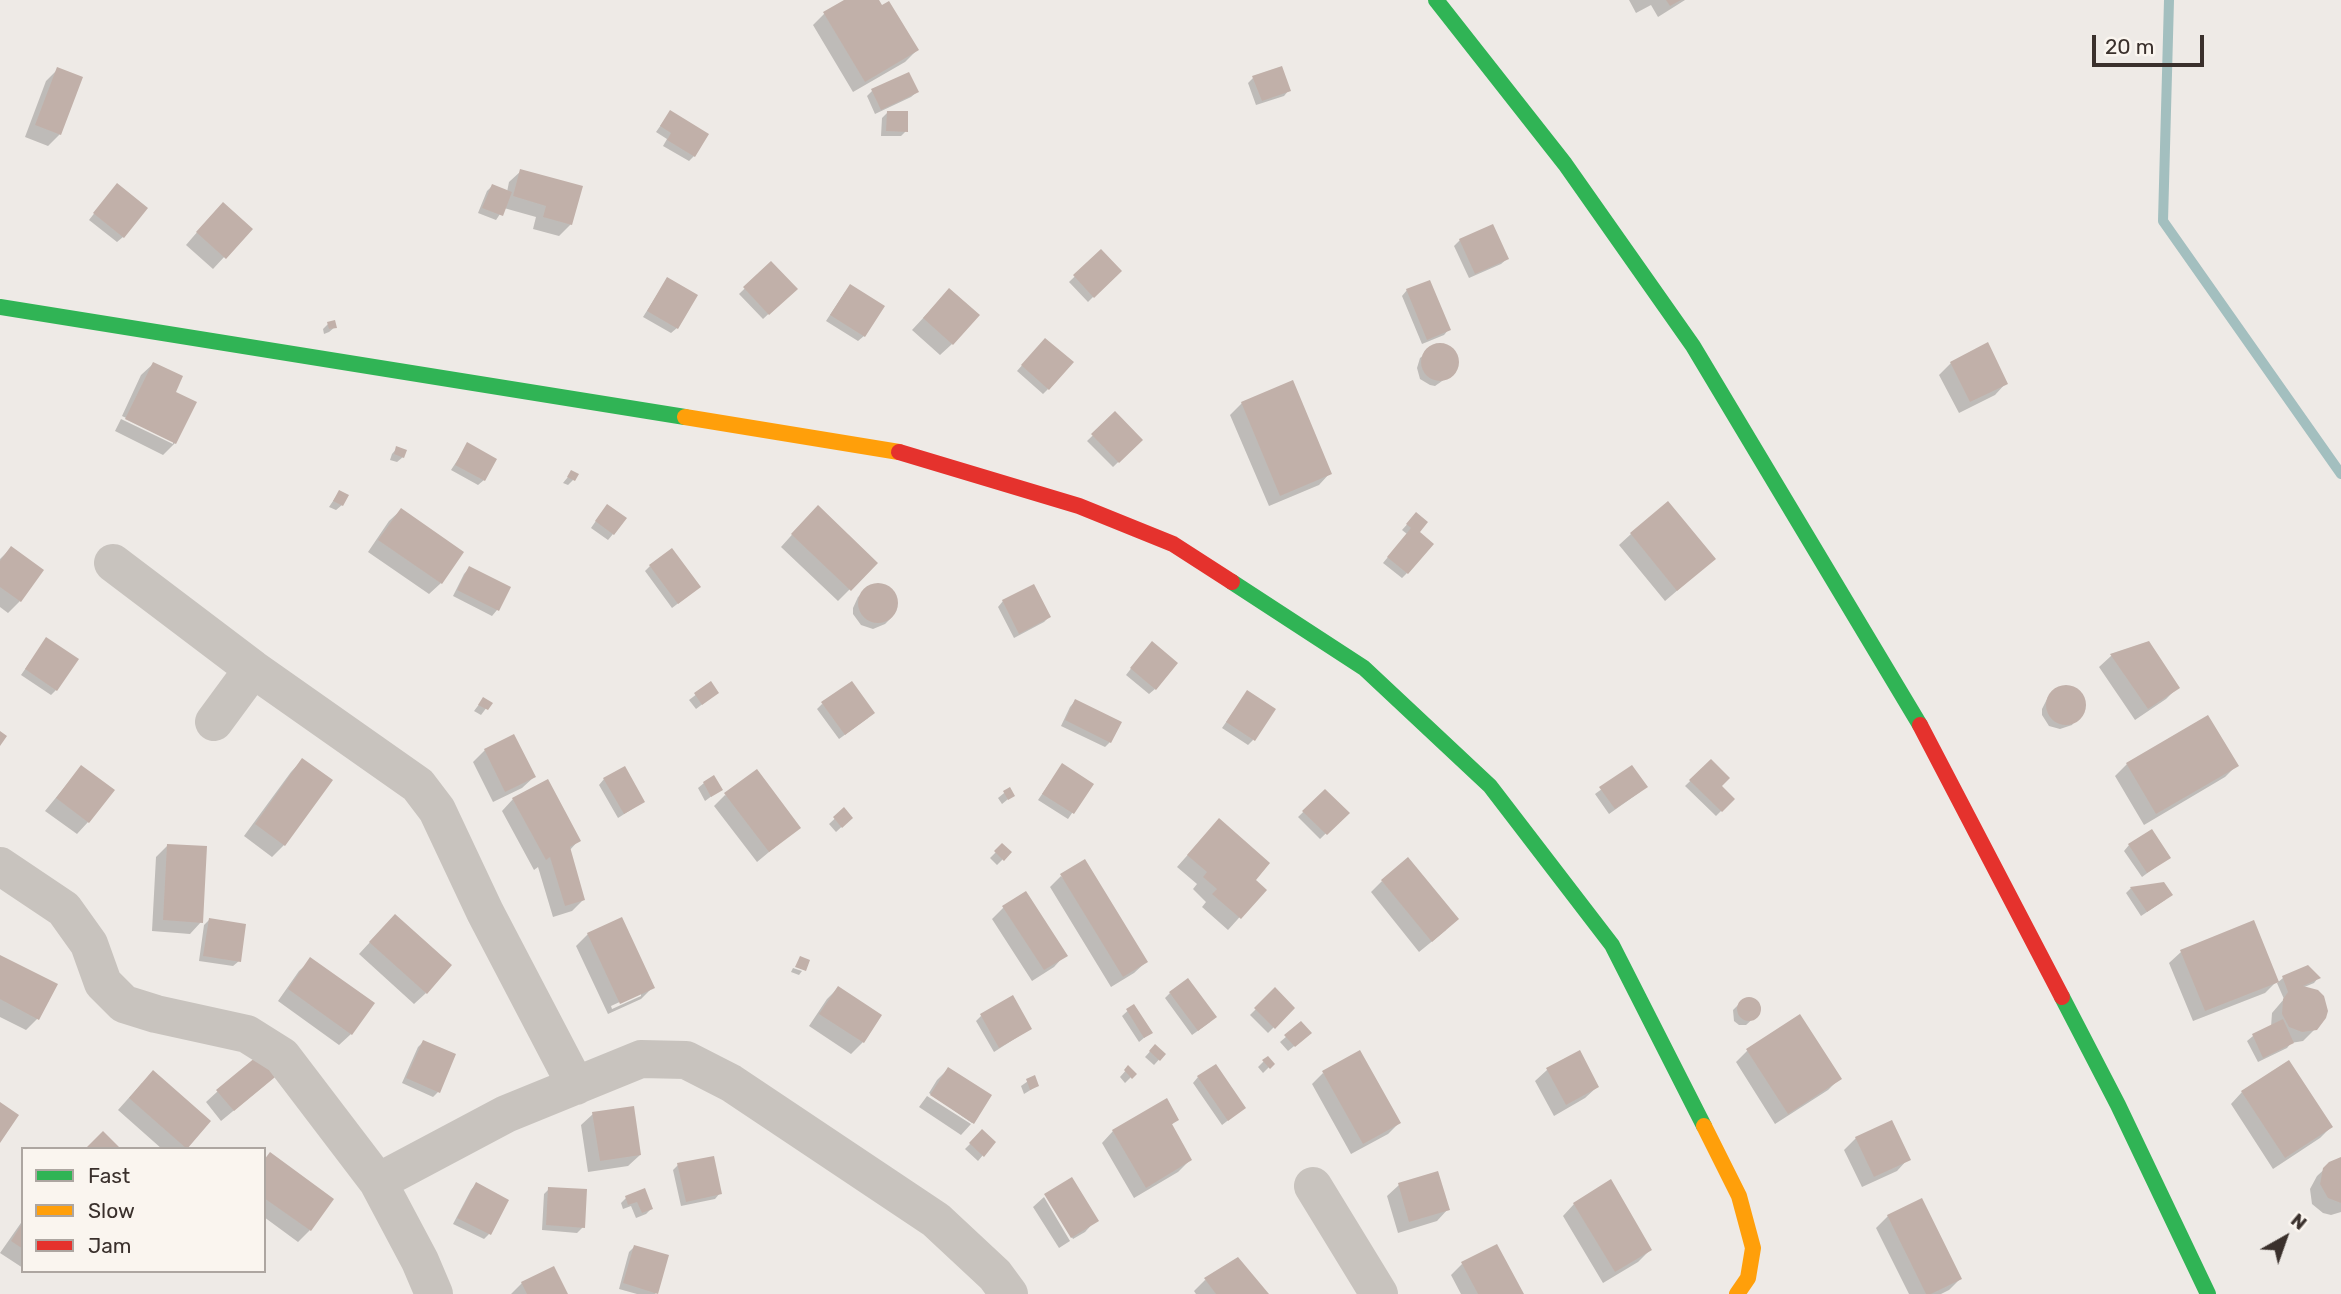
<!DOCTYPE html>
<html>
<head>
<meta charset="utf-8">
<style>
  body { margin:0 }
  #map { position:relative; width:2341px; height:1294px; overflow:hidden; background:#eeeae6; font-family:Rubik,sans-serif }
  canvas { display:block }
  .legend { position:absolute; left:21px; top:1147px; width:245px; height:126px; box-sizing:border-box; background:#faf5ef; border:2px solid #ada6a1; margin:0; padding:9px 12px; list-style:none; font-size:21px; color:#3a302c }
  .legend li { display:flex; align-items:center; gap:14px; height:35px }
  .legend b { width:35px; border:2px solid #ada6a1 }
  .north { position:absolute; left:2250px; top:1203px; width:70px; height:70px; -webkit-text-stroke:5px #faf5ef; paint-order:stroke; rotate:40deg; font-size:19px; font-weight:700; line-height:28px; text-align:center; color:#3a302c }
  .north::after { content:''; display:block; margin:auto; width:24px; height:32px; background:#3a302c; clip-path:polygon(50% 0,100% 100%,50% 72%,0 100%) }
  .scale { position:absolute; left:2092px; top:35px; width:112px; height:32px; box-sizing:border-box; border:4px solid #3a302c; border-top:0; padding-left:9px; font-size:21px; line-height:24px; white-space:nowrap; color:#3a302c; -webkit-text-stroke:5px #faf5ef; paint-order:stroke }
</style>
</head>
<body>
<div id="map">
<canvas width="2341" height="1294"></canvas>
<ul class="legend">
<li><b style="height:9px;background:#30b455"></b>Fast</li>
<li><b style="height:9px;background:#ff9f0a"></b>Slow</li>
<li><b style="height:9px;background:#e5322d"></b>Jam</li>
</ul>
<div class="north">N</div>
<div class="scale">20 m</div>
</div>
<script>
const context = document.querySelector('canvas').getContext('2d');
context.lineJoin = 'round';
function paint(path, color) {
  context.fillStyle = color;
  context.fill(path, 'evenodd');
}
function toPath(rows) {
  const path = new Path2D();
  for (const r of rows) {
    if (r.length === 3) {
      path.moveTo(r[0] + r[2], r[1]);
      path.arc(r[0], r[1], r[2], 0, 2 * Math.PI);
      continue;
    }
    path.moveTo(r[0], r[1]);
    for (let i = 2; i < r.length; i += 2) path.lineTo(r[i], r[i + 1]);
  }
  return path;
}
function trace(path, color, width, dash) {
  context.strokeStyle = color;
  context.lineWidth = width;
  context.lineCap = dash ? 'butt' : 'round';
  context.setLineDash(dash || []);
  context.stroke(path);
}
const shadow = toPath([
  [848,0,877,0,917,50,905,62,853,92,813,25,824,14],
  [1629,0,1685,0,1658,17,1651,5,1636,13],
  [58,69,60,134,48,146,25,137,46,81],
  [1253,78,1289,90,1284,96,1256,105,1248,83],
  [872,91,917,92,911,97,875,114,867,96],
  [670,112,694,156,689,161,663,146,667,139,656,132],
  [888,112,906,131,901,136,881,136,882,118],
  [521,171,571,224,559,236,533,229,536,217,504,208,496,220,478,213,487,191,492,186,507,192,509,182],
  [112,191,123,237,117,242,89,220],
  [211,216,250,229,213,269,186,245],
  [1460,240,1507,259,1501,264,1469,278,1454,246],
  [1101,251,1119,271,1088,302,1069,282],
  [771,263,795,289,763,319,739,294],
  [667,279,677,328,671,333,643,317],
  [1407,290,1449,329,1444,335,1422,344,1402,296],
  [845,292,864,336,858,341,826,321],
  [938,302,952,344,940,355,912,330],
  [328,324,335,327,329,332,324,334,323,329],
  [1040,345,1048,389,1043,394,1017,371],
  [1435,346,1451,349,1454,352,1457,364,1452,374,1435,386,1430,385,1420,379,1417,368,1420,358],
  [1951,363,2006,383,1995,395,1959,413,1939,375],
  [153,364,174,393,175,443,163,455,115,431,121,419,173,444,173,440,122,416,141,375],
  [1242,403,1330,473,1319,485,1269,506,1230,415],
  [1115,414,1141,440,1113,467,1087,441],
  [468,444,484,480,478,485,451,470],
  [397,448,403,457,397,462,390,460,392,454],
  [572,472,573,480,568,485,563,483],
  [339,492,342,505,336,510,329,507],
  [401,510,441,583,429,594,368,552,389,521],
  [602,512,613,534,608,540,591,528],
  [806,519,876,563,838,601,781,547],
  [1411,520,1418,532,1407,573,1402,578,1383,563,1407,534,1402,530],
  [1631,534,1714,559,1665,601,1619,545],
  [11,548,20,601,8,613,0,607,0,559],
  [650,566,693,592,672,608,645,571],
  [469,568,509,587,497,610,492,616,453,596,464,574],
  [879,584,890,589,896,599,897,606,891,618,885,624,873,629,861,625,853,614,853,608,858,597,864,591,874,585],
  [1003,601,1049,617,1044,622,1014,638,998,607],
  [46,639,56,690,51,695,21,675],
  [2148,643,2178,687,2166,699,2135,720,2099,667,2111,656],
  [1147,648,1155,689,1149,694,1126,675],
  [710,684,717,693,696,709,689,700],
  [2071,687,2080,693,2083,697,2084,709,2072,725,2060,729,2049,726,2042,715,2042,709,2048,697,2058,688],
  [1247,692,1253,740,1248,745,1222,728],
  [483,699,490,703,481,715,474,711],
  [1075,701,1110,742,1105,747,1061,726,1070,707],
  [822,704,868,718,839,739,817,709],
  [485,750,534,777,522,788,493,802,473,762],
  [302,760,330,781,284,845,272,857,244,836,291,772],
  [1711,761,1719,786,1733,799,1716,816,1685,786],
  [2127,764,2236,766,2225,777,2144,825,2115,776],
  [1062,765,1091,785,1068,819,1038,800],
  [81,767,88,822,77,834,45,811],
  [1632,767,1640,792,1609,814,1595,794],
  [604,779,643,802,618,818,599,785],
  [704,783,720,790,705,801,698,788],
  [1009,789,1013,795,1002,804,998,798],
  [1325,791,1347,813,1320,839,1298,817],
  [725,795,798,828,757,862,714,806],
  [513,799,579,840,569,851,583,900,572,911,553,917,538,867,534,870,502,811],
  [844,810,851,818,836,832,829,824],
  [1208,832,1264,890,1228,930,1202,907,1206,902,1193,889,1197,884,1177,867],
  [168,845,201,922,190,934,152,931,156,857],
  [2129,845,2168,858,2142,877,2124,851],
  [1002,846,1009,853,997,865,990,858],
  [1061,876,1146,962,1134,973,1111,987,1050,887],
  [1382,881,1446,930,1419,952,1371,892],
  [2131,888,2165,900,2141,916,2126,893],
  [1004,907,1065,955,1054,967,1032,981,992,919],
  [621,919,653,987,641,999,608,1014,576,946,588,934],
  [641,992,641,996,612,1009,611,1006],
  [209,920,239,961,233,966,199,961,204,925],
  [383,928,426,993,414,1004,359,954],
  [2181,952,2277,981,2265,993,2193,1021,2169,963],
  [0,957,38,1018,26,1030,0,1017],
  [311,960,351,1034,339,1045,278,1001,299,971],
  [793,968,802,971,799,975,791,972],
  [2283,978,2318,978,2314,983,2302,988,2315,1029,2303,1041,2291,1043,2287,1048,2258,1062,2247,1041,2253,1036,2271,1027,2272,1013,2284,999,2277,983],
  [838,988,880,1015,863,1042,851,1054,809,1026,827,999],
  [1275,990,1293,1008,1268,1033,1250,1015],
  [1170,993,1210,1022,1192,1035,1165,998],
  [1744,999,1751,999,1758,1005,1757,1015,1746,1025,1739,1025,1734,1021,1733,1010],
  [1133,1006,1150,1033,1139,1042,1122,1016],
  [981,1016,1030,1029,994,1052,976,1021],
  [1800,1017,1840,1078,1828,1090,1775,1124,1736,1062,1747,1051],
  [1301,1024,1304,1038,1288,1051,1280,1042],
  [423,1042,438,1092,433,1097,402,1083,418,1047],
  [1155,1046,1164,1054,1154,1065,1145,1057],
  [1579,1052,1597,1087,1585,1098,1554,1116,1535,1081,1547,1070],
  [1267,1058,1272,1064,1263,1073,1258,1067],
  [1128,1068,1134,1074,1125,1083,1120,1077],
  [948,1069,990,1096,972,1123,929,1093,937,1080],
  [1323,1073,1399,1123,1388,1134,1351,1154,1312,1084],
  [1034,1077,1037,1086,1024,1094,1021,1086],
  [1198,1077,1244,1108,1222,1125,1193,1083],
  [142,1083,209,1121,184,1149,162,1149,118,1110],
  [266,1084,221,1121,206,1102,218,1091],
  [2242,1092,2331,1127,2320,1138,2273,1169,2231,1104],
  [927,1096,971,1124,961,1135,919,1107],
  [593,1114,640,1155,628,1166,588,1172,581,1125],
  [1177,1120,1170,1126,1190,1160,1178,1172,1134,1198,1102,1143,1113,1131],
  [982,1132,983,1155,978,1161,965,1149],
  [1856,1138,1908,1159,1897,1171,1862,1187,1844,1150],
  [264,1160,310,1230,298,1242,264,1217],
  [2341,1160,2341,1212,2331,1215,2323,1213,2312,1204,2310,1189,2317,1176,2330,1164],
  [678,1165,720,1193,715,1199,681,1206,673,1170],
  [1071,1179,1096,1220,1085,1232,1073,1239,1047,1196,1045,1196],
  [476,1184,489,1234,484,1239,453,1224,471,1190],
  [1399,1185,1448,1209,1437,1221,1398,1233,1387,1196],
  [549,1189,583,1227,577,1233,542,1230,544,1194],
  [644,1190,651,1209,646,1214,636,1218,631,1206,623,1209,621,1203,626,1198],
  [1044,1197,1070,1241,1059,1248,1033,1207],
  [1574,1204,1650,1250,1638,1262,1603,1283,1563,1216],
  [1888,1216,1960,1279,1949,1290,1941,1294,1909,1294,1876,1228],
  [23,1220,23,1268,0,1253],
  [634,1247,656,1293,655,1294,637,1294,619,1289,629,1252],
  [1462,1264,1522,1294,1461,1294,1451,1275],
  [1205,1280,1266,1294,1196,1294,1194,1291],
  [522,1283,566,1294,511,1294]
]);
const stream = toPath([
  [2169,0,2163,221,2341,474]
]);
const building = toPath([
  [844,0,879,0,882,5,889,1,919,50,865,82,823,12],
  [1666,0,1681,0,1670,6],
  [1282,66,1291,91,1262,101,1252,76],
  [57,67,83,77,61,135,35,125],
  [909,72,919,92,881,110,871,89],
  [670,110,709,134,695,157,667,140,671,133,660,126],
  [887,111,908,111,908,132,886,131],
  [520,169,583,186,572,225,543,217,546,206,513,196],
  [117,183,148,208,124,238,93,213],
  [492,184,512,192,503,216,482,208],
  [223,202,253,229,226,259,196,232],
  [1493,224,1509,259,1475,274,1459,239],
  [1101,249,1122,271,1094,298,1073,275],
  [771,261,798,289,769,315,743,287],
  [667,277,698,295,678,329,647,311],
  [1430,280,1451,330,1427,340,1406,289],
  [850,284,885,306,865,337,830,315],
  [949,288,980,315,953,345,923,318],
  [335,320,337,328,329,329,327,322],
  [1045,338,1074,362,1049,390,1021,365],
  [1988,342,2008,384,1970,402,1950,362],
  [1440,362,19],
  [153,362,183,376,176,392,197,402,176,444,125,419],
  [1293,380,1332,474,1280,496,1241,402],
  [1115,411,1143,440,1119,463,1091,434],
  [467,442,497,459,485,481,455,465],
  [396,446,407,450,404,458,394,454],
  [571,470,579,474,575,481,567,477],
  [339,490,349,495,343,506,333,501],
  [1668,501,1716,559,1677,591,1630,533],
  [607,504,627,518,614,535,595,521],
  [818,505,878,563,851,591,791,534],
  [401,508,464,552,442,584,378,540],
  [1416,512,1428,522,1420,532,1434,544,1408,574,1387,557,1411,528,1406,524],
  [11,546,44,570,21,602,0,587,0,561],
  [672,548,701,587,678,604,649,565],
  [469,566,511,587,499,611,457,590],
  [878,603,20],
  [1034,584,1051,617,1019,634,1002,600],
  [46,637,79,659,57,691,25,669],
  [1152,641,1178,663,1156,690,1130,668],
  [2149,641,2180,688,2148,709,2110,654],
  [711,681,719,693,702,705,694,693],
  [852,681,875,713,845,735,821,702],
  [2066,705,20],
  [1247,690,1276,709,1255,741,1226,722],
  [483,697,493,703,488,710,478,705],
  [1075,699,1122,722,1111,743,1065,720],
  [2208,715,2239,766,2156,814,2126,763],
  [0,731,7,736,0,746],
  [514,734,536,777,505,792,484,749],
  [302,758,333,780,285,846,255,824],
  [1711,759,1730,778,1722,786,1735,799,1722,812,1689,780],
  [1062,763,1094,784,1074,814,1042,794],
  [81,765,115,790,89,823,56,798],
  [1632,765,1648,787,1615,809,1599,787],
  [625,766,645,802,624,814,603,778],
  [757,769,801,828,769,852,724,793],
  [714,775,723,790,711,797,703,782],
  [548,779,581,841,570,847,585,900,565,906,550,857,546,860,512,798],
  [1010,787,1015,796,1008,800,1003,791],
  [1325,789,1350,813,1327,835,1302,811],
  [844,807,853,818,842,828,833,817],
  [1219,818,1270,863,1256,880,1267,890,1241,919,1212,894,1217,889,1203,877,1207,872,1187,855],
  [2152,829,2171,858,2147,873,2128,844],
  [1002,843,1012,852,1004,861,994,851],
  [167,844,207,846,203,923,163,920],
  [1408,857,1459,919,1432,942,1381,880],
  [1085,859,1148,962,1123,977,1060,874],
  [2164,882,2173,895,2147,912,2130,887],
  [1026,891,1068,956,1044,970,1002,906],
  [395,914,452,965,427,994,369,942],
  [622,917,655,988,620,1004,587,933],
  [209,918,246,924,241,962,203,956],
  [2254,920,2279,982,2205,1011,2180,950],
  [0,955,58,984,39,1020,0,999],
  [800,956,810,960,806,971,795,967],
  [310,957,375,1003,352,1035,288,989],
  [2308,965,2321,978,2303,986,2318,990,2324,996,2328,1011,2326,1018,2317,1030,2302,1032,2289,1027,2282,1014,2283,999,2288,992,2282,976],
  [1188,978,1217,1017,1198,1031,1169,992],
  [838,986,882,1015,864,1043,819,1014],
  [1275,987,1295,1008,1275,1029,1254,1008],
  [1013,995,1032,1029,999,1048,980,1014],
  [1749,1009,12],
  [1134,1004,1153,1033,1144,1038,1126,1009],
  [1800,1014,1842,1079,1788,1114,1746,1049],
  [2283,1019,2294,1043,2263,1058,2252,1034],
  [1301,1021,1312,1033,1295,1047,1284,1035],
  [423,1040,456,1054,440,1093,406,1078],
  [1155,1044,1166,1054,1160,1061,1149,1051],
  [1360,1050,1401,1123,1363,1144,1322,1071],
  [1580,1050,1599,1087,1566,1105,1546,1068],
  [262,1052,280,1073,234,1111,216,1090],
  [1268,1056,1275,1064,1270,1069,1262,1060],
  [2289,1060,2333,1127,2285,1158,2241,1091],
  [1216,1064,1246,1108,1228,1121,1197,1076],
  [1128,1065,1137,1074,1132,1079,1124,1070],
  [948,1067,992,1095,974,1124,930,1095],
  [153,1070,211,1121,187,1149,129,1098],
  [1035,1075,1039,1086,1030,1090,1026,1079],
  [1167,1098,1179,1120,1172,1124,1192,1160,1146,1188,1112,1130],
  [0,1102,19,1115,0,1143],
  [634,1106,641,1155,600,1161,592,1112],
  [1892,1120,1911,1160,1874,1177,1855,1137],
  [982,1129,996,1142,984,1157,969,1143],
  [103,1131,121,1149,85,1149],
  [270,1152,334,1199,311,1231,264,1198,264,1160],
  [714,1156,722,1194,686,1202,677,1163],
  [2341,1157,2341,1203,2328,1198,2320,1184,2323,1168,2329,1162],
  [1438,1171,1450,1210,1409,1222,1398,1183],
  [1072,1177,1099,1221,1071,1238,1044,1194],
  [1611,1179,1652,1250,1615,1272,1573,1203],
  [476,1182,509,1200,491,1235,457,1218],
  [548,1187,587,1189,585,1228,546,1225],
  [645,1188,653,1209,642,1213,637,1202,628,1205,625,1196],
  [1922,1198,1962,1279,1931,1294,1926,1294,1887,1215],
  [23,1222,23,1249,11,1241],
  [1497,1244,1524,1294,1478,1294,1461,1262],
  [634,1245,669,1255,658,1294,623,1283],
  [1238,1257,1269,1294,1216,1294,1204,1278],
  [554,1266,568,1294,527,1294,521,1282]
]);
const street = toPath([
  [113,563,253,669,418,785,437,810,485,912,576,1086],
  [214,722,253,669],
  [0,866,64,909,89,944,103,983,124,1004,156,1014,247,1034,282,1056,378,1182,420,1261,434,1294],
  [378,1182,506,1114,641,1059,686,1060,731,1083,936,1220,995,1275,1009,1294],
  [1313,1186,1379,1294]
]);
const fast = toPath([
  [1436,0,1565,164,1693,346,1920,725],
  [0,307,685,417],
  [1232,582,1364,668,1490,786,1612,945,1704,1126],
  [2062,997,2118,1105,2208,1294]
]);
const slow = toPath([
  [685,417,899,452],
  [1704,1126,1739,1196,1753,1248,1748,1278,1737,1294]
]);
const jam = toPath([
  [899,452,1079,506,1173,544,1232,582],
  [1920,725,2062,997]
]);
paint(shadow, '#0003');
trace(stream, '#a3bfbf', 10);
paint(building, '#c1b0a9');
trace(street, '#c8c3be', 38);
trace(fast, '#30b455', 16);
trace(slow, '#ff9f0a', 16);
trace(jam, '#e5322d', 16);
</script>
</body>
</html>
